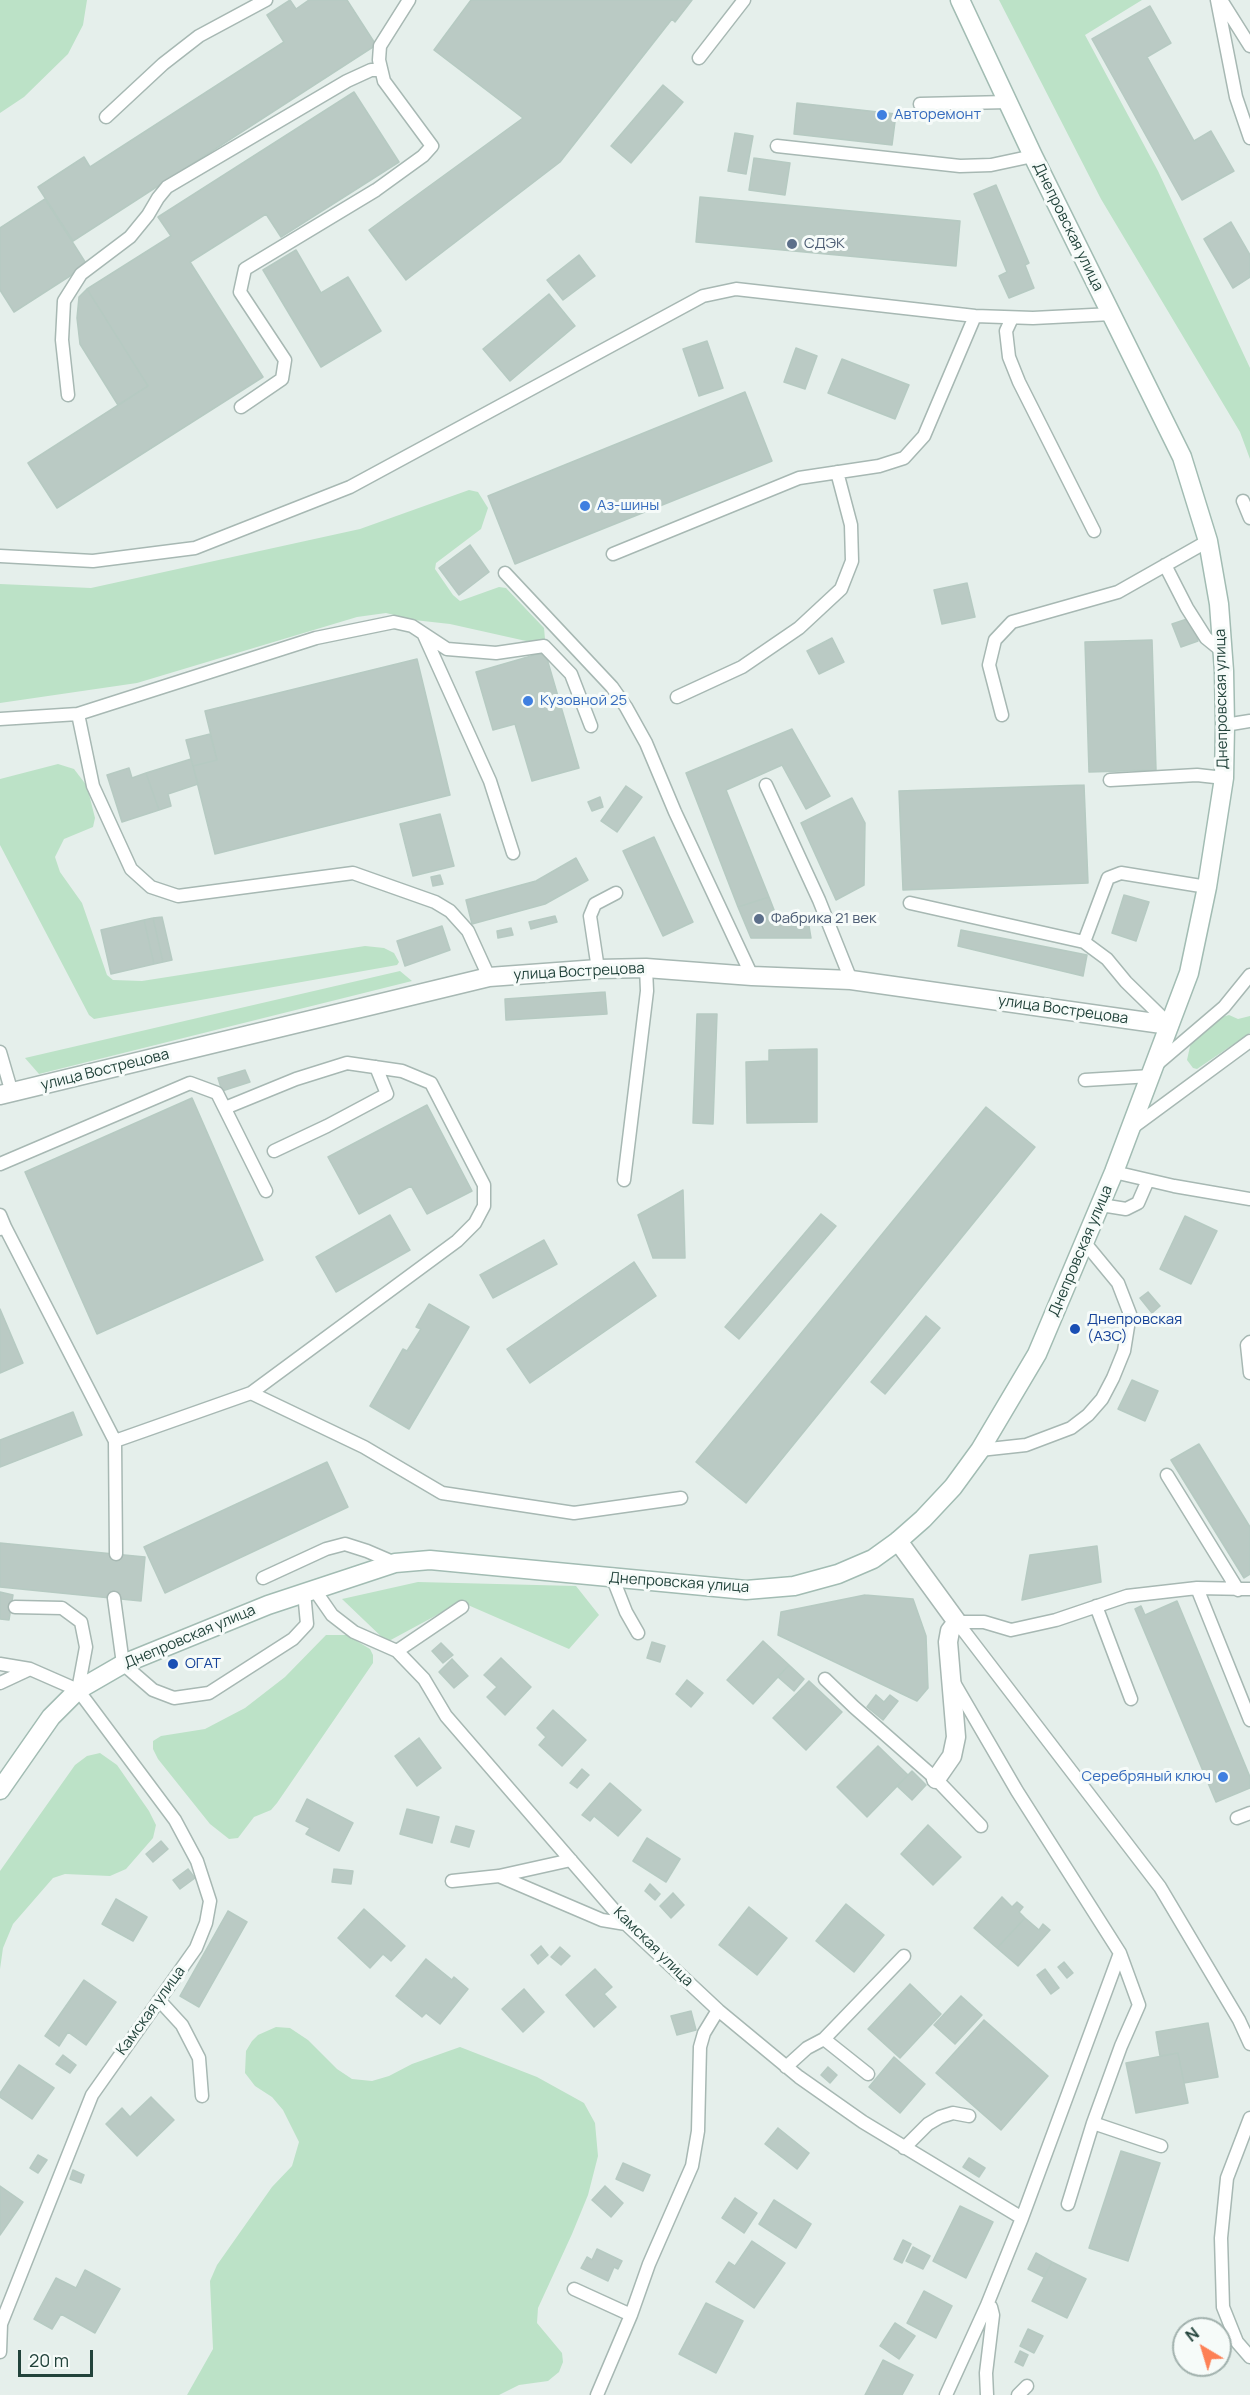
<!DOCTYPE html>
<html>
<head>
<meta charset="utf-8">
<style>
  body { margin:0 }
  #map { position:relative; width:1250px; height:2395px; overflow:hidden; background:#e5efeb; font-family:Manrope,sans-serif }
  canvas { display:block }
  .north { position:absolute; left:1172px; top:2317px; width:60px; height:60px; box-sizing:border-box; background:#f6fbf9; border:2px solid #a1b1ad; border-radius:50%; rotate:322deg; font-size:16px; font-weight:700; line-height:24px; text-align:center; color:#22433b }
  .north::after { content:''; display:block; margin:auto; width:21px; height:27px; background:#fd8055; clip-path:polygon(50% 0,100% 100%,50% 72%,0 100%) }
  .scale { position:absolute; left:18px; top:2350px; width:75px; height:27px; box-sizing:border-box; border:3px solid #22433b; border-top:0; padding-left:8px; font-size:18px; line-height:21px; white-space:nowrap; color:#22433b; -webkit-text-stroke:4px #f6fbf9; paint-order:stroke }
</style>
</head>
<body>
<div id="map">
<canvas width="1250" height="2395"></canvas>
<div class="north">N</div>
<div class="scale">20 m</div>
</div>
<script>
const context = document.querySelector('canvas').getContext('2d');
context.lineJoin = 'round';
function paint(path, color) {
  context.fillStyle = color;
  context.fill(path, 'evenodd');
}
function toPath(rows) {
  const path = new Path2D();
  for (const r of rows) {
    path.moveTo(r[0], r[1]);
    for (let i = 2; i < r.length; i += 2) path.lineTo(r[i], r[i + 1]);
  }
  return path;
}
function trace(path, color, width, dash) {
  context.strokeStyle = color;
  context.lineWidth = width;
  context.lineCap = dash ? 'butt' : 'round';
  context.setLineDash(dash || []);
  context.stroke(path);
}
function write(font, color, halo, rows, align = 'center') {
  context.font = font + ' Manrope,sans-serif';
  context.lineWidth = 6;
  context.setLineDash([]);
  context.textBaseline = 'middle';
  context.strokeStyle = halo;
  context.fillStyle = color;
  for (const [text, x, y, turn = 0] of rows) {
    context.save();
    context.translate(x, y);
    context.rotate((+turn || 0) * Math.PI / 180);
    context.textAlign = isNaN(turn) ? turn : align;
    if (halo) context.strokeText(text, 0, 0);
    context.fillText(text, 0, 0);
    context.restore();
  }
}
const green = toPath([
  [0,0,87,0,83,25,68,54,24,97,0,113],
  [999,0,1142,0,1085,35,1158,171,1250,368,1250,459,1240,432,1101,199],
  [469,490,478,492,488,508,481,529,436,563,435,569,453,595,460,601,499,587,506,588,544,628,545,639,535,643,450,624,414,620,386,613,357,617,137,683,0,703,0,584,91,588,360,529],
  [58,764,74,769,87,786,95,818,93,827,64,839,55,857,60,872,82,903,107,975,113,980,142,981,365,946,384,948,394,953,399,962,397,965,94,1019,89,1015,0,845,0,779],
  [400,971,412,981,39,1074,25,1058],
  [1229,1015,1238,1019,1250,1016,1250,1033,1197,1069,1193,1068,1187,1060,1191,1042,1219,1018],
  [418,1582,576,1586,599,1615,569,1649,461,1602,387,1642,342,1599],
  [326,1635,347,1635,370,1649,373,1655,373,1663,277,1803,271,1810,254,1817,238,1838,229,1839,210,1824,158,1759,153,1749,153,1741,161,1736,205,1729,245,1708,285,1677],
  [100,1753,117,1765,149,1811,156,1825,153,1838,126,1869,110,1876,65,1874,53,1878,13,1924,3,1948,0,1969,0,1871,75,1765,87,1756],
  [276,2027,290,2028,308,2040,337,2069,352,2079,372,2081,389,2076,412,2064,460,2047,537,2077,584,2103,595,2123,598,2156,588,2195,572,2234,538,2308,537,2323,562,2353,563,2362,559,2372,548,2381,519,2385,499,2395,187,2395,213,2349,210,2281,217,2265,272,2187,292,2166,299,2142,283,2110,272,2097,255,2086,245,2073,246,2051,252,2041,258,2035]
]);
const building = toPath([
  [290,0,296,9,309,0,347,0,376,45,73,241,38,187,84,157,90,167,284,42,267,15,290,0],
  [471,0,692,0,675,22,672,19,560,162,406,280,369,230,523,118,434,50,471,0],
  [1150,6,1171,43,1147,57,1194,141,1211,131,1234,171,1182,200,1092,39,1150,6],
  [663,85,683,102,631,163,611,146,663,85],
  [354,92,399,162,281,237,266,214,190,262,263,377,57,508,28,463,148,386,87,289,171,236,158,217,354,92],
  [797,103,896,114,892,145,794,134,797,103],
  [735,133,753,136,746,174,728,171,735,133],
  [754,158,790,163,785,195,749,190,754,158],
  [996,185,1029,263,1025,265,1034,288,1009,298,999,276,1007,272,974,194,996,185],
  [700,197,960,221,956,266,696,242,700,197],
  [45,199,87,265,14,312,0,290,0,228,45,199],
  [1231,222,1250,255,1250,277,1233,288,1204,239,1231,222],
  [296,250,321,293,348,277,381,331,321,367,263,270,296,250],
  [579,255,595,276,563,300,547,280,579,255],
  [87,289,148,386,118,405,80,344,77,318,79,297,87,289],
  [549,294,575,326,510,381,483,349,549,294],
  [707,341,723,388,699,396,683,349,707,341],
  [796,348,817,356,805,389,784,382,796,348],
  [842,359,909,385,895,419,828,393,842,359],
  [745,392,772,461,515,564,488,496,745,392],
  [470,545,489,572,459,595,439,568,470,545],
  [967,583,975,617,942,624,934,590,967,583],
  [1190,618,1198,641,1181,647,1172,624,1190,618],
  [832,638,844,662,819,674,807,651,832,638],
  [1152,640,1156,770,1089,772,1085,642,1152,640],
  [545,652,579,768,532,781,515,724,493,730,476,672,545,652],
  [417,659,450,795,215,854,193,766,217,760,205,711,417,659],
  [792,729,830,796,806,809,782,765,726,790,769,897,738,907,686,773,792,729],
  [210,734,217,760,193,766,186,740,210,734],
  [191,759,198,784,168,794,171,806,159,810,146,773,191,759],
  [129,768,132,778,146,773,159,810,122,822,107,775,129,768],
  [1084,785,1088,883,903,890,899,791,1084,785],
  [626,786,642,797,617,832,601,821,626,786],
  [600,797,603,807,592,811,588,802,600,797],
  [852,798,865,823,864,885,836,900,801,823,852,798],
  [440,814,454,866,413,876,400,824,440,814],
  [654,837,693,922,663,936,623,851,654,837],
  [576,858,588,880,545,904,472,924,466,900,536,881,576,858],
  [440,875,443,884,433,886,431,877,440,875],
  [1124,895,1149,902,1136,941,1112,933,1124,895],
  [769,897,776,915,808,920,811,938,751,938,738,907,769,897],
  [555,916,557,922,531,929,529,922,555,916],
  [162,917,172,960,163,962,153,918,162,917],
  [153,918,163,962,154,964,144,920,153,918],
  [144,920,154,964,111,974,101,930,144,920],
  [442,926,450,950,405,966,397,941,442,926],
  [511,928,513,935,498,938,497,931,511,928],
  [961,930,1087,955,1083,976,958,946,961,930],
  [605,992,607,1014,506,1020,505,999,605,992],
  [697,1014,717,1014,713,1124,693,1123,697,1014],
  [817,1049,817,1122,747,1123,746,1062,769,1061,769,1050,817,1049],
  [245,1070,250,1082,222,1091,218,1078,245,1070],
  [192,1098,263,1260,97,1334,25,1172,192,1098],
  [427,1105,472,1191,427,1214,411,1186,359,1214,328,1157,427,1105],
  [986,1107,1035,1147,746,1503,696,1462,986,1107],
  [683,1190,685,1258,653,1258,638,1215,683,1190],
  [821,1214,836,1226,739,1339,725,1327,821,1214],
  [390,1215,410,1250,336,1292,316,1257,390,1215],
  [1185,1216,1217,1231,1191,1284,1160,1269,1185,1216],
  [544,1240,557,1264,493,1298,480,1275,544,1240],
  [634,1262,656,1296,530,1383,507,1349,634,1262],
  [1148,1292,1160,1306,1152,1313,1140,1298,1148,1292],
  [429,1304,469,1327,409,1429,370,1406,403,1349,407,1351,421,1329,416,1327,429,1304],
  [0,1309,23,1363,0,1373,0,1309],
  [926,1316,940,1328,885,1394,871,1382,926,1316],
  [1132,1380,1158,1391,1145,1421,1118,1409,1132,1380],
  [73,1412,82,1435,0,1467,0,1440,73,1412],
  [1199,1444,1250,1527,1250,1574,1244,1578,1171,1460,1199,1444],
  [327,1462,348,1507,165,1593,144,1547,327,1462],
  [0,1543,145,1557,141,1601,0,1587,0,1543],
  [1097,1546,1101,1582,1022,1600,1030,1555,1097,1546],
  [0,1592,13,1595,9,1620,0,1619,0,1592],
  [865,1595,913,1599,926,1636,928,1688,917,1701,778,1635,781,1612,865,1595],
  [1177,1601,1250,1777,1250,1788,1216,1802,1135,1609,1141,1606,1145,1615,1177,1601],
  [763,1641,789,1665,753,1704,727,1680,763,1641],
  [652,1642,665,1646,660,1662,647,1658,652,1642],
  [441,1643,453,1655,443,1663,432,1651,441,1643],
  [501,1658,531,1687,505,1715,487,1697,497,1687,484,1675,501,1658],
  [452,1659,468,1676,454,1688,439,1672,452,1659],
  [789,1665,804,1679,794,1691,778,1677,789,1665],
  [687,1680,703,1693,691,1707,676,1694,687,1680],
  [809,1681,842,1712,806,1750,773,1718,809,1681],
  [876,1695,884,1702,890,1695,898,1701,883,1720,867,1707,876,1695],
  [553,1710,586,1740,562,1766,539,1745,546,1737,537,1728,553,1710],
  [419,1738,441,1768,417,1786,395,1756,419,1738],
  [878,1746,908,1775,867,1817,837,1787,878,1746],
  [582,1769,589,1775,577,1788,570,1783,582,1769],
  [912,1771,926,1785,912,1800,897,1786,912,1771],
  [610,1783,641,1810,618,1836,594,1816,590,1821,582,1815,610,1783],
  [307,1799,353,1823,339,1851,306,1834,310,1828,296,1821,307,1799],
  [407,1809,439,1817,432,1843,400,1834,407,1809],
  [928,1825,961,1857,933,1885,901,1854,928,1825],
  [456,1826,474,1831,469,1847,451,1842,456,1826],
  [647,1838,680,1859,666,1882,633,1861,647,1838],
  [161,1841,168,1849,153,1862,146,1854,161,1841],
  [188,1869,195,1878,180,1889,173,1880,188,1869],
  [334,1869,353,1871,351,1884,332,1882,334,1869],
  [650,1884,660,1894,655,1900,645,1891,650,1884],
  [673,1893,684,1905,671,1918,660,1906,673,1893],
  [1002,1897,1012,1907,1017,1902,1023,1907,1019,1912,1025,1918,997,1948,974,1928,1002,1897],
  [116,1899,147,1917,133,1941,102,1924,116,1899],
  [846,1904,884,1935,854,1972,816,1941,846,1904],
  [749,1907,787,1938,757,1975,719,1945,749,1907],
  [364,1909,405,1946,391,1961,383,1954,370,1968,338,1938,364,1909],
  [228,1911,247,1922,199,2007,180,1996,228,1911],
  [1025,1918,1039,1930,1043,1924,1050,1930,1018,1966,997,1948,1025,1918],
  [541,1946,548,1955,538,1964,531,1955,541,1946],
  [560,1947,570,1956,561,1965,551,1957,560,1947],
  [426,1959,452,1980,454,1977,468,1989,440,2024,426,2013,422,2017,396,1996,426,1959],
  [1064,1962,1073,1973,1067,1978,1058,1967,1064,1962],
  [595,1969,612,1987,604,1994,616,2007,594,2027,566,1995,595,1969],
  [1045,1969,1059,1988,1051,1994,1037,1975,1045,1969],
  [84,1980,116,2002,86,2045,68,2032,59,2046,45,2036,84,1980],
  [910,1984,941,2014,900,2058,868,2029,910,1984],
  [524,1989,544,2012,523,2032,502,2009,524,1989],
  [961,1996,982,2015,955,2044,934,2025,961,1996],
  [691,2011,696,2030,677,2035,671,2016,691,2011],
  [984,2020,1048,2076,1001,2130,936,2073,984,2020],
  [1208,2023,1218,2077,1184,2083,1178,2053,1160,2056,1156,2032,1208,2023],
  [1178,2053,1188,2103,1136,2113,1126,2063,1178,2053],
  [63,2055,76,2065,70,2073,56,2064,63,2055],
  [894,2057,925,2084,900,2113,869,2087,894,2057],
  [19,2065,54,2088,32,2119,0,2097,0,2093,19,2065],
  [828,2067,837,2075,830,2083,821,2075,828,2067],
  [151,2097,174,2120,137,2156,106,2124,122,2108,130,2117,151,2097],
  [778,2128,809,2153,797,2169,765,2144,778,2128],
  [1121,2151,1160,2163,1128,2261,1089,2248,1121,2151],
  [38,2155,47,2160,38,2173,30,2168,38,2155],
  [969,2158,985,2168,979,2177,963,2167,969,2158],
  [623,2163,650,2175,643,2191,616,2179,623,2163],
  [73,2170,84,2175,81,2183,70,2179,73,2170],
  [0,2186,23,2202,0,2235,0,2186],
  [605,2186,623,2203,611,2217,592,2200,605,2186],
  [735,2198,757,2213,744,2233,722,2218,735,2198],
  [774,2200,811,2224,796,2248,759,2224,774,2200],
  [960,2206,993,2222,966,2278,933,2261,960,2206],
  [903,2240,911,2244,902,2263,894,2259,903,2240],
  [752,2241,785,2263,754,2308,716,2282,729,2262,735,2266,752,2241],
  [913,2247,930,2256,923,2269,906,2261,913,2247],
  [597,2249,622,2261,618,2269,614,2267,608,2281,581,2268,587,2257,592,2260,597,2249],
  [1036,2253,1052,2262,1044,2277,1028,2269,1036,2253],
  [1052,2262,1086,2279,1067,2318,1032,2301,1052,2262],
  [85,2270,120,2289,95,2333,61,2314,52,2329,34,2319,56,2278,76,2288,85,2270],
  [924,2291,952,2306,936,2338,907,2323,924,2291],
  [706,2303,743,2321,716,2373,679,2354,706,2303],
  [895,2323,915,2336,899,2359,880,2346,895,2323],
  [1028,2329,1043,2336,1034,2353,1020,2346,1028,2329],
  [1020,2351,1028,2355,1023,2366,1015,2362,1020,2351],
  [883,2360,913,2375,902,2395,865,2395,883,2360]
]);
const service = toPath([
  [1217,0,1236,97,1250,138],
  [1221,0,1250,46],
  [699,58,744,0],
  [920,104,1008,102],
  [106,117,163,64,199,36,266,0],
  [777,146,960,166,991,165,1033,156],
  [1012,318,1006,331,1009,357,1019,382,1094,531],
  [68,395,62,340,64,301,81,274,130,237,148,215,158,198,167,187,347,81,371,70,381,70],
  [241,407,282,379,285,360,240,292,245,269,376,190,423,156,432,146,384,81,379,60,380,46,409,0],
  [1243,501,1250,518],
  [613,554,799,478,879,466,904,458,924,436,975,316],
  [0,556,93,561,195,548,350,487,703,296,736,289,975,316,1033,318,1112,314],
  [1165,565,1187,608,1206,638,1222,651],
  [505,573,612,687,626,707,646,743,675,812,752,976],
  [424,635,490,781,513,853],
  [677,697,742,667,799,628,841,589,852,561,851,525,837,472],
  [78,714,316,638,394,622,412,626,447,649,496,653,544,646,571,674,591,726],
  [1002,715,989,665,995,640,1012,622,1118,592,1208,541],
  [0,719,78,714,93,786,131,869,151,887,178,896,353,873,435,902,450,911,468,931,489,977],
  [1225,725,1250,721],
  [1110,780,1197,775,1224,778],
  [766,785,819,900,851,980],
  [910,903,1084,942,1107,959,1126,982,1169,1024],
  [1084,942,1108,878,1121,873,1207,887],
  [598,969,590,916,595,904,616,893],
  [0,1052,12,1093],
  [1156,1065,1224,1007,1250,975],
  [1085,1080,1151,1076],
  [1132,1128,1250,1041],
  [274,1151,327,1126,387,1094,376,1067],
  [0,1164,190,1083,217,1093,266,1191],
  [1114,1172,1174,1186,1250,1199],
  [624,1180,647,991,646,968],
  [1101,1205,1126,1209,1138,1203,1148,1180],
  [0,1215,5,1227],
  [0,1229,5,1227,115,1441,116,1554],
  [1250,1342,1247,1345,1250,1373],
  [251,1393,364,1447,442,1493,574,1513,681,1498],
  [115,1441,251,1393,457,1241,475,1223,484,1206,484,1185,431,1083,402,1071,347,1063,296,1079,225,1108],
  [980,1450,1026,1445,1071,1428,1088,1415,1102,1399,1113,1378,1124,1351,1130,1314,1118,1283,1085,1243],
  [1167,1475,1238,1590],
  [263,1578,326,1549,345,1544,367,1551,395,1563],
  [613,1579,626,1612,638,1633],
  [1197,1588,1250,1720],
  [314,1589,332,1615,354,1632,397,1651,424,1679,446,1716,626,1924,718,2010,704,2033,700,2047,698,2131,692,2166,649,2264,631,2315,597,2395],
  [114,1598,123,1664,153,1690,174,1698,209,1693,293,1639,307,1624,304,1592],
  [1096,1606,1131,1699],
  [15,1607,62,1608,81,1622,86,1647,78,1690],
  [957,1622,1160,1887,1239,2020,1250,2044],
  [957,1622,984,1622,1011,1630,1056,1620,1127,1596,1197,1588,1250,1589],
  [397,1651,462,1607],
  [0,1664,30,1669,78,1690,175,1820,197,1861,210,1901,206,1923,196,1948,92,2095,1,2324,0,2352],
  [825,1679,854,1707,936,1779,981,1826],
  [953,1681,1017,1791,1120,1953,1022,2218,987,2305,991,2307,993,2315,986,2373,987,2395],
  [0,1683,30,1669],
  [1237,1818,1250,1813],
  [499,1876,602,1920,626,1924],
  [452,1881,499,1876,571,1860],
  [159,2000,182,2025,199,2058,202,2096],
  [718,2010,799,2077,863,2122,1022,2218],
  [824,2039,868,2074],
  [786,2067,807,2048,824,2039,904,1956],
  [1250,2118,1227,2178,1221,2238,1223,2307,1237,2342,1250,2357],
  [1093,2123,1161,2146],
  [904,2148,928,2124,940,2117,953,2113,969,2116],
  [1068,2204,1093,2123,1121,2046,1139,2005,1120,1953],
  [574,2289,631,2315],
  [946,2395,987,2305],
  [1018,2395,1027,2386]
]);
const minor = toPath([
  [0,1095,489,977,598,969,646,968,752,976,851,980,1169,1025],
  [898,1541,957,1622,950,1631,948,1642,956,1737,952,1756,936,1779]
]);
const secondary = toPath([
  [0,1790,51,1717,78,1690,123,1664,268,1605,395,1563,430,1560,746,1590,794,1586,838,1574,873,1559,898,1541,923,1519,953,1487,980,1450,1037,1354,1114,1172,1189,973,1207,887,1224,778,1225,725,1224,671,1219,604,1208,541,1182,457,1033,156,960,0]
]);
const markers = [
  [882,115,6,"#3f7fe0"],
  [792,244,6,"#5c6f8a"],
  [585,506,6,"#3f7fe0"],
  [528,701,6,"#3f7fe0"],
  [759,919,6,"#5c6f8a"],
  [1075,1329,6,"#1a4fb4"],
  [173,1664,6,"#1a4fb4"],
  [1223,1777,6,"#3f7fe0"]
];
const shopNames = [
  ["Авторемонт",894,115],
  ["Аз-шины",597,506],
  ["Кузовной 25",540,701],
  ["Серебряный ключ",1211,1777,"right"]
];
const streetNames = [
  ["Днепровская улица",1068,227,64],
  ["Днепровская улица",1222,699,-91],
  ["улица Вострецова",579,972,-3],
  ["улица Вострецова",1063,1010,8],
  ["улица Вострецова",105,1070,-14],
  ["Днепровская улица",1081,1251,-67],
  ["Днепровская улица",679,1583,4],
  ["Днепровская улица",190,1637,-23],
  ["Камская улица",653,1947,45],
  ["Камская улица",151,2011,-54]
];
const serviceNames = [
  ["СДЭК",804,244],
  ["Фабрика 21 век",771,919]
];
const transitNames = [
  ["Днепровская",1087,1320],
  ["(АЗС)",1087,1337],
  ["ОГАТ",185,1664]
];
paint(green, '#bce2c7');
paint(building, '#bacac4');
trace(building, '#b6cac2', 1.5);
trace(service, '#a7b8b3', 15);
trace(minor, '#a7b8b3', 21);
trace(secondary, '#a2bcb3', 21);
trace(service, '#fff', 12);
trace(minor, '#fff', 18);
trace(secondary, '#fff', 18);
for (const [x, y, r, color] of markers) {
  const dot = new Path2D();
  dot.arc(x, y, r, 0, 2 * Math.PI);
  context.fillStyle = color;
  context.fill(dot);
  trace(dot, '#f6fbf9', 2);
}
write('15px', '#366cbe', '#f6fbf9', shopNames, 'left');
write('15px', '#22433b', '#f6fbf9', streetNames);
write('15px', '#4e5e75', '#f6fbf9', serviceNames, 'left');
write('15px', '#164399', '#f6fbf9', transitNames, 'left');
</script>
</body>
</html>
